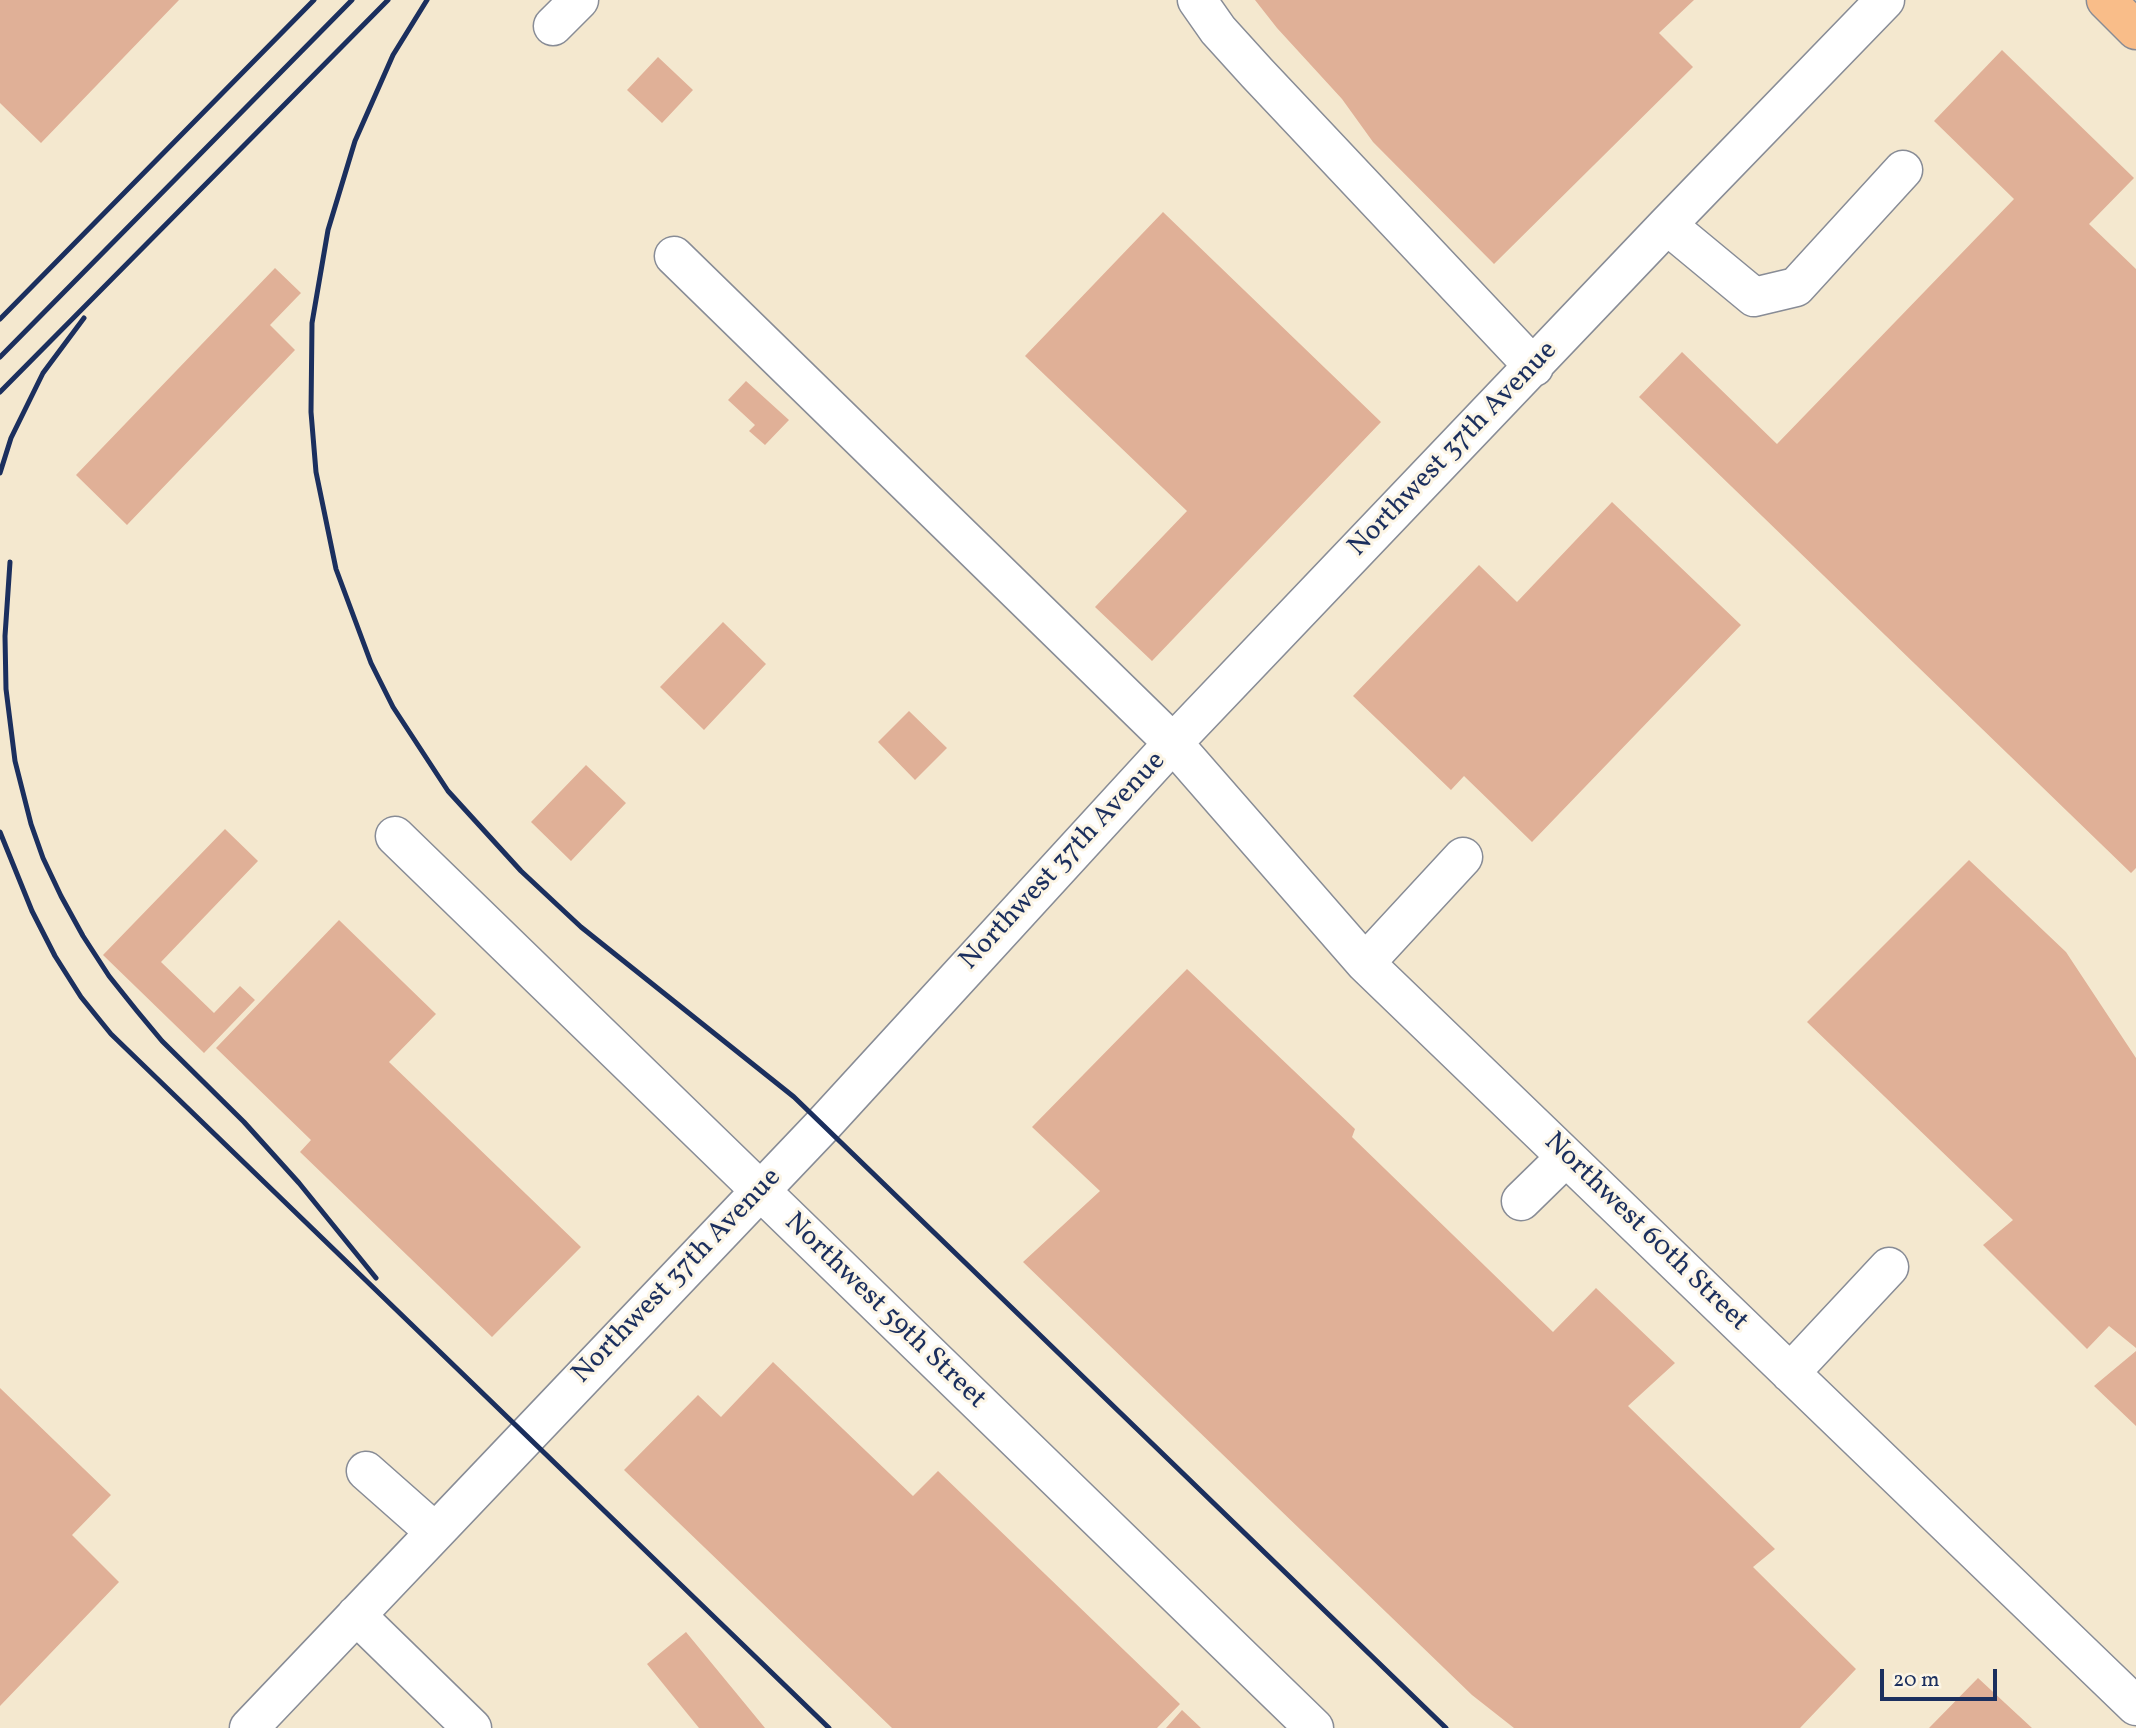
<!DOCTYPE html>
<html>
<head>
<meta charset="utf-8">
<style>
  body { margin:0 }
  #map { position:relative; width:2136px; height:1728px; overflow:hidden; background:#f4e8cf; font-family:Vollkorn,serif }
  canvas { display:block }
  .scale { position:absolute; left:1880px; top:1669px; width:117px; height:32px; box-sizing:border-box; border:4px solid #1b2f5e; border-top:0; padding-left:9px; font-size:21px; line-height:24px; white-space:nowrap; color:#1b2f5e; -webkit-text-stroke:5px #fcf5e5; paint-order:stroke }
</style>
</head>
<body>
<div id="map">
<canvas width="2136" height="1728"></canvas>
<div class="scale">20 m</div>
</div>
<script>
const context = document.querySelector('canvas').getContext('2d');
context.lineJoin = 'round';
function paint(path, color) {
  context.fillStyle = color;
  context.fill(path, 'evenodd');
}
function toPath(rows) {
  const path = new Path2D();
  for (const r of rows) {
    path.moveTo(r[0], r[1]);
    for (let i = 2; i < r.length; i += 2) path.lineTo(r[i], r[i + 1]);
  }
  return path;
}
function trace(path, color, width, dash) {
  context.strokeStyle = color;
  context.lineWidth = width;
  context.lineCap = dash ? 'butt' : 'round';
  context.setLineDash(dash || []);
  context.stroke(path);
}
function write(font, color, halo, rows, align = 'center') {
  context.font = font + ' Vollkorn,serif';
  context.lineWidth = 6;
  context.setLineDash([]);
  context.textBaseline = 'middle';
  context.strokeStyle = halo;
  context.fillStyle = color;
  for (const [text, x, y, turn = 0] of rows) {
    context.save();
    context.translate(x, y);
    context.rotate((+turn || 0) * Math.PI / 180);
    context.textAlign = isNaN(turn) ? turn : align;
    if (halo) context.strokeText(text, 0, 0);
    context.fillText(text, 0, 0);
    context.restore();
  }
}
const building = toPath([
  [0,0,179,0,41,143,0,103],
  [1255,0,1694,0,1659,33,1693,67,1494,264,1373,142,1342,99,1277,28],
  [2002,50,2134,178,2089,224,2136,269,2136,868,2131,873,1639,397,1682,352,1777,444,2014,199,1934,121],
  [658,57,693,90,662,123,627,90],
  [1163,212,1381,422,1152,661,1095,607,1187,511,1025,356],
  [275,268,301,293,270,325,295,350,127,525,76,475],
  [746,381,789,420,765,445,749,431,755,425,728,400],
  [1612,502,1741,625,1532,842,1464,776,1451,790,1353,696,1479,565,1517,602],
  [723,622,766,664,704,730,660,687],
  [909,711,947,748,915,780,878,742],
  [586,765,626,803,571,861,531,822],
  [225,829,258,861,161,962,214,1013,240,986,255,1000,204,1053,103,955],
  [1969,860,2066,952,2136,1058,2136,1348,2109,1326,2087,1349,1983,1245,2013,1220,1807,1022],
  [339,920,436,1014,389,1062,581,1247,492,1337,300,1152,311,1140,216,1048],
  [1187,969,1355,1129,1352,1137,1553,1332,1596,1288,1675,1363,1628,1406,1775,1549,1753,1567,1856,1669,1800,1728,1514,1728,1472,1695,1023,1262,1100,1191,1032,1127],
  [2136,1351,2136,1426,2094,1386],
  [773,1362,913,1496,938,1471,1180,1704,1157,1728,892,1728,624,1470,698,1395,721,1417],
  [0,1388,111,1495,72,1535,119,1582,0,1706],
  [686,1632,765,1728,699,1728,647,1664],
  [1978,1678,2032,1728,1929,1728],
  [1182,1710,1201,1728,1166,1728]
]);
const minor = toPath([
  [1197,0,1218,30,1257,73,1534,367],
  [553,26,579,0],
  [1667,225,1754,297,1796,287,1903,170],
  [674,256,1173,743,1365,963,2136,1706],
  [395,836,1314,1728],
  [1365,963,1463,857],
  [1521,1201,1566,1157],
  [1790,1373,1889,1267],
  [366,1471,435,1532],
  [356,1615,472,1728],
  [249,1728,823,1125,1173,743,1667,225,1885,0]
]);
const major = toPath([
  [2106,0,2136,30]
]);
const rail = toPath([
  [427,0,393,55,355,141,328,230,312,323,311,412,316,472,336,569,371,663,393,707,448,791,521,871,581,927,794,1097,1446,1728],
  [0,319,314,0],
  [0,357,352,0],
  [0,392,388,0],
  [0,473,11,438,43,373,84,318],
  [10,562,5,636,6,689,15,761,31,824,43,858,61,896,83,936,109,976,137,1011,162,1041,244,1122,299,1183,376,1278],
  [0,832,32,911,55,956,81,997,111,1034,829,1728]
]);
const streetNames = [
  ["Northwest 37th Avenue",1454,450,-46],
  ["Northwest 37th Avenue",1064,862,-47],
  ["Northwest 60th Street",1645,1233,44],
  ["Northwest 37th Avenue",678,1277,-46],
  ["Northwest 59th Street",884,1312,44]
];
paint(building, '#e0b097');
trace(minor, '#888c96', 41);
trace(major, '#888c96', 41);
trace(minor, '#fff', 38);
trace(major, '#f9bd89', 38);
trace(rail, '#1b2f5e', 5);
write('28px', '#1b2f5e', '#fcf5e5', streetNames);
</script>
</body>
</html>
